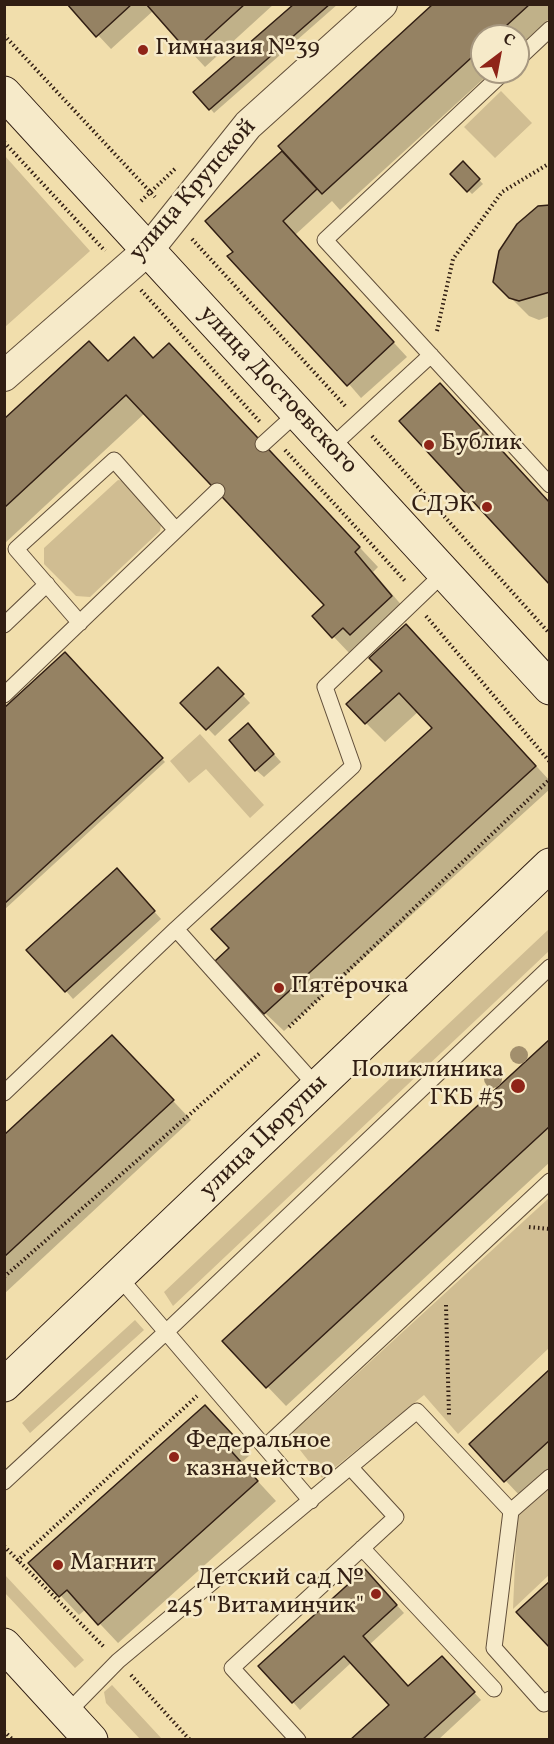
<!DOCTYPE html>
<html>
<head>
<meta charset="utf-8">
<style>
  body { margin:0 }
  #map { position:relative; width:554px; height:1744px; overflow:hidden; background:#f1deac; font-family:Vollkorn,serif }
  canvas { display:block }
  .frame { position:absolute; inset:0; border:6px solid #311e13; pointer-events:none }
  .north { position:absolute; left:470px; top:24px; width:60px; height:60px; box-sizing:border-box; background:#f6eac9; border:2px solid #a79880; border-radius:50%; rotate:32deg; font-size:16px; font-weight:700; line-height:24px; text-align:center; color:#311e13 }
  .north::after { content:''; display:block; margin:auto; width:21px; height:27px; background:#8f2418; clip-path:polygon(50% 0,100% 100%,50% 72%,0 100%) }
</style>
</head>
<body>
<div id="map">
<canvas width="554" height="1744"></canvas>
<div class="frame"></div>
<div class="north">С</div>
</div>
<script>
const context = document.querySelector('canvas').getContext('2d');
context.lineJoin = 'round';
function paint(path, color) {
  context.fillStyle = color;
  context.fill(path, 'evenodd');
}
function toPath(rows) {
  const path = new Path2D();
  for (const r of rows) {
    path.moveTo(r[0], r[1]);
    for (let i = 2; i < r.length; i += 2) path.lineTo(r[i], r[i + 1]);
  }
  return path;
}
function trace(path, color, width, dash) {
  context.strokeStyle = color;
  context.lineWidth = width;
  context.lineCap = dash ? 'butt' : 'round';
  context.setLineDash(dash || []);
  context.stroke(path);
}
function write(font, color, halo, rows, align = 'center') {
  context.font = font + ' Vollkorn,serif';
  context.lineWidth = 5;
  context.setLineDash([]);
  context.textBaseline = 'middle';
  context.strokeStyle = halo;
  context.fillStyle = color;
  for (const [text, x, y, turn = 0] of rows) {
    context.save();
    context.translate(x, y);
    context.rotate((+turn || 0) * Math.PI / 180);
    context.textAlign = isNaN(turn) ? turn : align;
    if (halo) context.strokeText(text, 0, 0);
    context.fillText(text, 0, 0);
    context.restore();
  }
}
const green = toPath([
  [501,91,532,123,495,158,464,127],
  [5,156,90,251,5,327,4,327],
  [118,480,129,482,162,519,160,531,90,597,76,596,44,564,44,548],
  [200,734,264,805,250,818,206,769,189,783,170,761],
  [549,929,549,951,173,1306,164,1292],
  [549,1198,549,1348,458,1434,424,1395,322,1478,289,1436],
  [135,1320,144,1330,30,1433,22,1423],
  [549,1485,549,1575,513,1609,517,1516],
  [5,1575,84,1660,75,1668,5,1593],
  [112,1685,162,1739,140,1739,106,1703,104,1692]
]);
const shadow = toPath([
  [69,4,274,4,205,67,153,11,111,49],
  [296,4,338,4,214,113,196,92],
  [435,4,550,4,550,18,518,47,518,36,482,36,482,72,491,72,340,210,332,201,295,235,407,357,361,398,208,221,284,151],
  [463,163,483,184,472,194,452,174],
  [550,207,550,316,539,320,529,316,495,282],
  [154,359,188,364,378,567,373,572,410,615,352,656,314,616,326,605,145,413,4,544,4,421,109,363],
  [425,645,550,781,550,789,284,1031,265,1013,434,728,419,711,385,742,366,723],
  [65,654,165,762,4,910,4,710],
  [218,669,250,703,215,736,183,703],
  [255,733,281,762,264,777,256,770],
  [124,878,161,919,73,999,66,991],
  [550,1041,550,1162,286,1406,224,1341],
  [131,1056,191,1120,4,1294,4,1137],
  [550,1371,550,1472,522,1498,471,1444],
  [205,1407,250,1455,241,1463,276,1501,118,1643,86,1609,79,1615,30,1563],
  [372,1578,404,1613,369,1645,409,1688,449,1665,481,1700,438,1740,353,1740,391,1705,352,1662,300,1710,293,1702]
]);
const building = toPath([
  [67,4,132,4,96,37,67,4],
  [146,4,245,4,190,54,146,4],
  [294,4,330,4,209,110,193,92,294,4],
  [433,4,530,4,495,36,482,36,482,48,322,194,278,146,433,4],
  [282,151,317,189,283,221,394,342,347,386,227,256,233,252,205,221,282,151],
  [463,161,480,179,467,192,450,174,463,161],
  [550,205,550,292,519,301,509,298,493,282,499,251,517,224,538,206,550,205],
  [134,337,153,358,169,343,360,547,355,552,392,596,350,635,343,628,332,638,312,616,324,605,126,395,4,508,4,419,89,341,108,361,134,337],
  [440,383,550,503,550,585,399,421,440,383],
  [406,624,536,766,264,1014,215,961,229,948,211,929,432,728,399,693,365,724,346,704,382,671,369,658,406,624],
  [65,652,163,758,4,904,4,708,65,652],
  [218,667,244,694,206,730,180,703,218,667],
  [248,723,274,754,255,771,229,740,248,723],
  [117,868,155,911,65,992,26,950,117,868],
  [112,1035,174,1100,4,1257,4,1135,112,1035],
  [550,1039,550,1126,266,1388,222,1341,550,1039],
  [550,1369,550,1440,504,1482,469,1444,550,1369],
  [205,1405,233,1435,224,1443,258,1481,98,1625,67,1590,59,1597,28,1563,205,1405],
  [365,1569,397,1605,363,1636,408,1686,442,1656,475,1692,422,1740,350,1740,389,1705,344,1656,292,1703,258,1666,365,1569],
  [550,1581,550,1648,516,1612,550,1581]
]);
const path = toPath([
  [4,35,155,197],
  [4,142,105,251],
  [141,201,177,167],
  [192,239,347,408],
  [141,290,260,422],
  [437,331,453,259,502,192,550,163],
  [372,436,550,634],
  [285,450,406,582],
  [426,616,550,762],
  [289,1027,550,779],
  [529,1227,550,1229],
  [4,1277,261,1052],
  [446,1305,449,1415],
  [4,1546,105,1648],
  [17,1561,197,1396],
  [131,1675,190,1740],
  [4,1731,13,1740]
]);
const lane = toPath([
  [518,59,550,29],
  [504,72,325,240,550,485],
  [263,444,297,413],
  [330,448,431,355],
  [80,623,16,549,114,460,176,530],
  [4,625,47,584],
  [4,695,217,491],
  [318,1088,176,929,353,766,325,687,444,573],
  [4,1093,176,929],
  [119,1277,311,1501],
  [265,1447,550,1181],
  [4,1482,166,1332,550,967],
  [511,1511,550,1477],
  [362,1548,494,1689],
  [67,1713,118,1661,417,1411,511,1511,494,1648,544,1704,550,1699],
  [298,1740,232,1668,396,1517,351,1468]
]);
const street = toPath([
  [4,376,148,250,248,125,382,4]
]);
const secondary = toPath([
  [4,93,550,688],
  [4,1385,550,865],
  [4,1645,91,1740]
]);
const trees = [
  [519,1055],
  [493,1079]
];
const markers = [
  [143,50,6,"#8f2418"],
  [429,445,6,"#8f2418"],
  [487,507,6,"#8f2418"],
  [279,988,6,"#8f2418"],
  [518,1086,8,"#8f2418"],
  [174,1457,6,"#8f2418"],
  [58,1565,6,"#8f2418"],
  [376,1594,6,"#8f2418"]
];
const poiNames = [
  ["Гимназия №39",155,50],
  ["Бублик",441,445],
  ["СДЭК",475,507,"right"],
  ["Пятёрочка",291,988],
  ["Поликлиника",504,1072,"right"],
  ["ГКБ #5",504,1100,"right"],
  ["Федеральное",186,1443],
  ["казначейство",186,1471],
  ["Магнит",70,1565],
  ["Детский сад №",364,1580,"right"],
  ["245 \"Витаминчик\"",364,1608,"right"]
];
const streetNames = [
  ["улица Крупской",194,191,-49],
  ["улица Достоевского",277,391,47],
  ["улица Цюрупы",265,1138,-44]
];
paint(green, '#d0bd92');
paint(shadow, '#0003');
paint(building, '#958263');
trace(building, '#311e13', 1.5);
trace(lane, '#614e39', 17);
trace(street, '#614e39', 32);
trace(secondary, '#311e13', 35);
trace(path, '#311e13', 4, [1.5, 3]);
trace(lane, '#f6eac9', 15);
trace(street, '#f6eac9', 30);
trace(secondary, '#f6eac9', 33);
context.fillStyle = '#a28f6d';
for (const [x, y] of trees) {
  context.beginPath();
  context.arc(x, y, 9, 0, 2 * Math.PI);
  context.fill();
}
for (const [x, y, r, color] of markers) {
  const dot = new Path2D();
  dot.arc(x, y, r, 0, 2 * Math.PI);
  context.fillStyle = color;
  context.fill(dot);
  trace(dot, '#f6eac9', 2);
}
write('24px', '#311e13', '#f6eac9', poiNames, 'left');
write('24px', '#311e13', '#f6eac9', streetNames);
</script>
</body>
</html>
